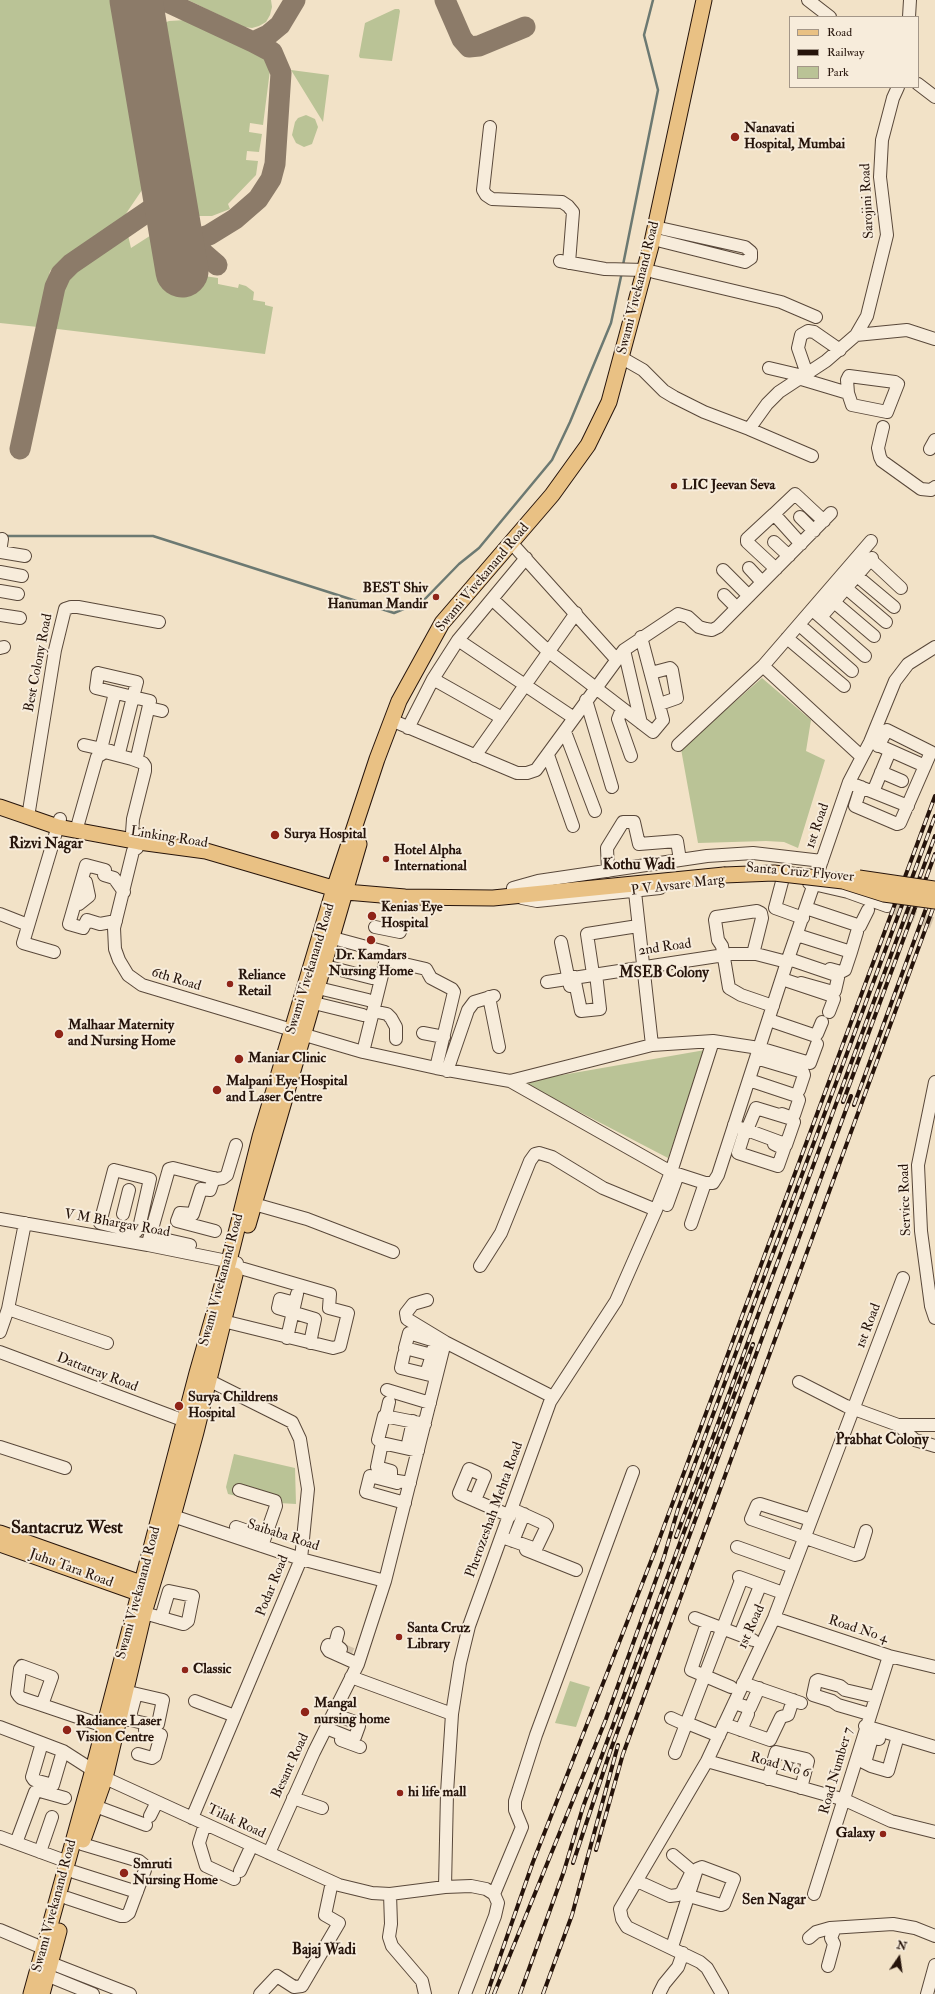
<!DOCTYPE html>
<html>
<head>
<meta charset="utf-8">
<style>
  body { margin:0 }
  #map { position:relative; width:935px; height:1994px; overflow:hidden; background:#f2e2c7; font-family:"IM FELL Double Pica",serif }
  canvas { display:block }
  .legend { position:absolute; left:789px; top:16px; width:130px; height:72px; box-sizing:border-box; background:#f7ecdb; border:1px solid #a39688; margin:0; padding:5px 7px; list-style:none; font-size:12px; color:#26140b }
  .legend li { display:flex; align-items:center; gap:8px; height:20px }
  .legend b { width:20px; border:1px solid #a39688 }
  .north { position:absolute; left:879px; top:1938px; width:40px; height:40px; -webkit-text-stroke:3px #f7ecdb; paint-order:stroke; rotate:13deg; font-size:11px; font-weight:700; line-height:16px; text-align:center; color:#26140b }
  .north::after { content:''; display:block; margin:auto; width:14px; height:18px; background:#26140b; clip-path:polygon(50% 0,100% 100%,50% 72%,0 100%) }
</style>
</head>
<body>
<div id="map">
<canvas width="935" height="1994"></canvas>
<ul class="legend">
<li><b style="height:5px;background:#e9c184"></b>Road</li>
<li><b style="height:5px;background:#26140b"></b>Railway</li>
<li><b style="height:11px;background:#bac396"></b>Park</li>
</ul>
<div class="north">N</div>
</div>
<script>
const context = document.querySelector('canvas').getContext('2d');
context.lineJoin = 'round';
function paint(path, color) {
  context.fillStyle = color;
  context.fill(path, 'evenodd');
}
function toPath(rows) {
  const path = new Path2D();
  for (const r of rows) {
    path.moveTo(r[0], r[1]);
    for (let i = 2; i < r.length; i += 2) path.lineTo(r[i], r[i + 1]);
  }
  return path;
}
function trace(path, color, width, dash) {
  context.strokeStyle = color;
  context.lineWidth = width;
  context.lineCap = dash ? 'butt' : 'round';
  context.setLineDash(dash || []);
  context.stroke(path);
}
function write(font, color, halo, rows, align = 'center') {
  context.font = font + ' "IM FELL Double Pica",serif';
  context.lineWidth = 4;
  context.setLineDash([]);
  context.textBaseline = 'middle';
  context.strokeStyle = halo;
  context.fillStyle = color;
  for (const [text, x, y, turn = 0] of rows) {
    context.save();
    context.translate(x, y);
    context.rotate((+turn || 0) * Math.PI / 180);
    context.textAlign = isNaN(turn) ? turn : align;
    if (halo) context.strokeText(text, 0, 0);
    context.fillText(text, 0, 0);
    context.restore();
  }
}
const green = toPath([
  [0,0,112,0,145,174,142,190,123,218,59,262,50,271,38,327,0,323],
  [188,0,271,0,272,7,270,15,266,22,259,26,252,28,244,27],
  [395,9,399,9,400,11,392,61,360,58,359,56,365,23],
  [186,20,262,56,267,59,270,70,263,125,250,123,249,132,262,134,259,152,247,151,246,160,258,161,256,175,228,204,230,209,212,216,195,216,189,210,174,105,179,100,177,88,169,82,161,34,161,26,164,23,169,21],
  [291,70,329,75,323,122],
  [306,115,315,119,318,127,312,144,304,147,296,143,292,135,295,122,298,118],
  [127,231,131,248,156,232,165,281,197,275,218,278,218,284,238,288,239,284,246,286,254,292,253,300,265,302,265,305,273,307,265,354,49,328,61,281,72,267],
  [762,678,811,720,806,751,825,760,798,848,784,842,766,841,698,843,681,749],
  [705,1050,668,1158,522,1082],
  [234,1454,295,1468,296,1504,262,1502,228,1494,226,1487],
  [570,1681,590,1687,576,1727,555,1723]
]);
const stream = toPath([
  [623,265,658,90,644,35,653,0],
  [5,536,153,536,394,613,423,601,459,564,479,548,552,460,570,422,611,323,622,272]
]);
const taxiway = toPath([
  [163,0,253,42,268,35,280,25,295,0],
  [445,0,462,39,469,47,479,46,525,27],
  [140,23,148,10,158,0],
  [177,245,209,235,235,219,258,199,271,179,275,164,281,73,272,52,253,42],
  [177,245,193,248,202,252,217,265],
  [20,449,55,287,61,274,71,264,169,197]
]);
const runway = toPath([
  [136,0,182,271]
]);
const minorTunnel = toPath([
  [887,906,935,924],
  [341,1649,355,1655]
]);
const minor = toPath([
  [808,0,830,17],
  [909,17,910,0],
  [918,84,935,97],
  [490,127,483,190,486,195,492,199,562,202,568,206,573,212,569,263],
  [661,241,745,262,751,258,751,252,745,247,664,229],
  [560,261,605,269,645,270],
  [654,272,781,302,816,317],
  [856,335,907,330,935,339],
  [622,358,643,370,664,391,674,397,704,412,749,429,812,456],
  [769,368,803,376],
  [807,374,798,348,801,335,808,331,814,332,840,350],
  [798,378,848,393,847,380,849,376,895,382,898,384,887,412,852,405,848,393],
  [883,427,878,448,880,457,882,461,921,489,931,490,935,487],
  [749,429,767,404,779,392,826,361,856,335,867,316,887,235,880,177,882,140,893,98,898,87],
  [930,449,935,440],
  [774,514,795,494,824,521],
  [800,517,814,531],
  [774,542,789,556],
  [516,548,616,659],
  [0,552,25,556],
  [0,552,2,539],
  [871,560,901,588],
  [749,568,762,582],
  [776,569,747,542,747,539,774,514,801,544],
  [723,570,749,596],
  [0,572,22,576],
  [857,576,894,607],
  [846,588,886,622],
  [0,591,18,594],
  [724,595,737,608],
  [492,599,526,558],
  [834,602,874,636],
  [816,613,865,656],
  [0,615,20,618],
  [821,617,872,558],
  [804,629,852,671],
  [787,638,844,686],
  [458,640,574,718],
  [0,648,4,647],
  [624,650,641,723],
  [763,666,871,541],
  [98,673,137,682,133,697,96,688,98,673],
  [651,673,670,668,672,670,677,698,660,704],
  [433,679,502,718],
  [586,700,612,787],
  [149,708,162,711],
  [622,709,618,719,631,756],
  [391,720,517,773,527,773,536,770,624,650,678,614,688,617,699,627,706,629,712,630,718,627,831,513],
  [408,728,433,679,458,640,492,599,549,652,653,732,663,720,641,637],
  [565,732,595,811],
  [871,742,925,766],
  [84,745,111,751],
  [101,749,115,693],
  [119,753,133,697,150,701,137,757],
  [548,755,573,826],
  [475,756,576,613],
  [862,757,870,742,895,681,908,664,935,647],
  [881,772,902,781],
  [853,784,908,806],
  [861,787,855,806,897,824,900,823,931,752,887,730,878,746],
  [873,792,890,751],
  [28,817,55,650,65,609,71,607,78,607,159,622],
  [76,831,97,757,105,752,132,759,143,763,145,766,145,771,133,819,132,833],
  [141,835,137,848,133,851,114,928,115,949,119,960,128,975,142,985,292,1030],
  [608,871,607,848,623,822,634,822,639,844,677,841,680,860],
  [783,878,775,908,803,918],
  [809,883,848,892,887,906],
  [513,888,538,881,707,856,753,853,822,861],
  [635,892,652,1045],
  [522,898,537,901,660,888],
  [79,904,89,896,86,882],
  [806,908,860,926,868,910],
  [0,914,28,925],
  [116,921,100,924,87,920,83,928,69,924,86,865,105,870,104,875,114,878,124,892],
  [375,927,400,932],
  [797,935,851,952,857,932],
  [333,938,385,952,387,955,363,1052],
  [561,942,570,986],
  [54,952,23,943,60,819],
  [753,954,762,918,761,913,757,911,716,917,715,920,718,940,722,946,729,988,741,995,773,1006],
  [789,959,836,975,838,978,835,991,833,992,801,983],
  [387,960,426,969,431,978,452,989,454,992,436,1068],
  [325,966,372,978],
  [830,969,841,972,845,970,851,952],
  [593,974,587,934,638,926],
  [574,977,581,1011,600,1009,596,974],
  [782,979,833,996,834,999,829,1012],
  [547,982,731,954,756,954,787,962],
  [318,988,368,1000],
  [489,997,499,1047],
  [314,1003,363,1015],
  [373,1011,387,1014,391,1018,396,1027,396,1039],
  [769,1020,813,1035,817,1034,822,1022],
  [423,1033,444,1037],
  [305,1035,363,1052,436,1068,510,1081,671,1172,705,1183,713,1183,718,1175,787,962,849,782,862,757,763,666,678,745],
  [756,1058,803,1072,804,1075,799,1090],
  [447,1071,468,1010,474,1002,494,996],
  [749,1080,797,1096,799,1100,794,1115,790,1117,782,1114],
  [510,1081,652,1045,713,1041,759,1048,810,1063,817,1044],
  [935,1082,918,1165,921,1231,931,1306,935,1318],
  [734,1125,740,1128,747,1130,785,1144,786,1145,794,1122,792,1119,756,1108,747,1130],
  [744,1134,738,1153,778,1166,784,1149,774,1144],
  [114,1170,150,1179,139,1228,136,1232,100,1223,114,1170],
  [214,1178,210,1190,201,1189,193,1214,180,1213,177,1221,215,1231],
  [254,1204,307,1219,393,1252],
  [667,1205,676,1180],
  [123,1214,129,1190],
  [0,1219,148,1245,237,1263],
  [691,1224,705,1183],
  [150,1236,190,1245],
  [148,1243,169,1169,173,1168,217,1179,223,1178,227,1175,236,1145],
  [480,1266,501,1233,530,1161,535,1154,539,1153,552,1157,603,1188,656,1210],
  [295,1303,280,1299,278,1308,315,1319,310,1343],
  [8,1309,107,1343],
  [223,1321,333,1348,340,1346,348,1313,329,1308,330,1294,237,1267],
  [0,1332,8,1309,25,1223],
  [287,1338,297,1294],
  [445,1342,553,1397],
  [0,1352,193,1424],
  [404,1354,401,1368,434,1376],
  [426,1374,432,1355,435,1342,435,1341,409,1333,405,1348,432,1355,434,1356,441,1358],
  [799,1382,846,1406,898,1425,935,1425],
  [387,1390,430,1403],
  [386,1415,389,1402],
  [898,1425,915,1440,935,1446],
  [382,1443,378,1440,384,1416,425,1424],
  [0,1447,65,1468],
  [407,1448,413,1421],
  [397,1483,370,1476,366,1492,405,1503],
  [410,1483,391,1480,391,1471,377,1467,382,1443,418,1451],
  [239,1490,275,1501,276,1506,262,1546],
  [475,1500,485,1476,469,1469,459,1493,460,1494,510,1516],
  [173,1516,301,1559,385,1581],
  [811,1520,760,1504,757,1505,751,1519,855,1555,859,1554,866,1531],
  [236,1527,265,1537],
  [502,1537,536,1549,547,1526,545,1524,512,1509],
  [513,1541,524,1514],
  [737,1547,793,1567],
  [526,1550,576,1570],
  [739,1577,783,1593],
  [144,1613,183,1624,184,1624,188,1621,193,1596,169,1591,161,1618],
  [695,1618,753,1640],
  [774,1618,889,1656,935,1667],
  [707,1623,691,1670,731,1687],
  [338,1633,335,1644,341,1649],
  [740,1635,758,1591],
  [328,1645,327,1648,329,1651,358,1664],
  [351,1677,452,1714],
  [743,1683,801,1703],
  [195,1701,235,1716],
  [734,1703,750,1708,759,1688],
  [42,1705,52,1677,22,1666,20,1669,17,1693,19,1696,21,1698,42,1705,104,1726],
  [869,1714,838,1705,832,1701,813,1695,816,1681,818,1680,840,1686,845,1690,875,1697],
  [118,1717,156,1726,158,1724,163,1700,124,1691],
  [671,1718,682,1723,687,1723,719,1736],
  [129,1720,136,1694],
  [724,1724,770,1740,781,1717,788,1715,793,1700],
  [865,1726,935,1747],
  [0,1727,63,1751,105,1778,339,1885,372,1893,390,1894,445,1887,471,1886,486,1889,494,1894,498,1903,495,1916,465,1994],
  [326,1728,351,1738,355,1737,359,1726,358,1723,333,1714],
  [741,1730,748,1714],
  [879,1739,872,1738,865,1763,871,1766,888,1771,898,1736],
  [341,1740,360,1747],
  [42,1743,32,1777,34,1780,53,1785,63,1751],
  [675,1753,740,1583],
  [138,1754,152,1758,155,1756,161,1735,145,1730],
  [707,1761,845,1800,891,1821,935,1832],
  [768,1779,776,1752,806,1759,808,1761,801,1788],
  [293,1798,322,1808],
  [95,1806,146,1825],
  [150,1816,157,1802],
  [192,1818,301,1559,308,1489,300,1439,292,1422,208,1380],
  [205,1824,199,1843,206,1866,234,1879],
  [0,1837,68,1862],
  [16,1843,35,1792,40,1791,65,1798],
  [40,1852,52,1817],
  [269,1853,314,1752,358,1664,385,1581,445,1342,407,1319,406,1313,413,1304,427,1300],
  [240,1871,252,1845],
  [74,1872,137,1892],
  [637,1881,670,1896,678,1895,682,1892,692,1871,673,1855],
  [445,1887,447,1793,452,1714,460,1663,469,1626,550,1402,616,1301,656,1210,671,1172,713,1041],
  [390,1894,391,1924,389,1937,392,1946,422,1981,425,1994],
  [494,1894,522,1827,515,1810,515,1801,536,1735,633,1472],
  [814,1894,889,1656],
  [67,1898,121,1916,125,1916,129,1913,145,1870,144,1865,139,1861,82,1844],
  [0,1930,50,1951],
  [809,1938,816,1932,830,1928,893,1924,915,1928,935,1936],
  [672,1947,697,1869,702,1867,734,1879,724,1904,721,1905,689,1896],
  [43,1960,130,1994],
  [828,1966,834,1944,831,1938,835,1928],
  [39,1972,93,1994],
  [260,1994,277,1976,294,1987,302,1986,339,1923,325,1915,332,1882],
  [659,1994,664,1984,678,1967,683,1953],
  [722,1994,707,1968,700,1962,627,1927,622,1919,620,1909,707,1761,774,1618,903,1278],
  [927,1994,935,1965]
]);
const major = toPath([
  [0,807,58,827,139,842,206,851,346,892,405,897,493,898,724,875],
  [248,1225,359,844],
  [0,1533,141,1583,148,1590],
  [0,1544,138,1593,148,1591],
  [83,1840,105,1778,144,1613,173,1516,196,1432,235,1275],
  [31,1994,91,1777,197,1373,229,1261,260,1137,334,889,377,759,399,701,442,623,552,495,588,445,609,402,652,242,704,0],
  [42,1994,59,1931]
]);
const rail = toPath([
  [843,1102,935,854],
  [854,1105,935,884],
  [676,1537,935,836],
  [596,1850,623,1754,935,903],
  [573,1863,611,1749,851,1096],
  [487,1994,533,1862,653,1556,935,796],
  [494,1994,606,1719,664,1557,678,1509,935,816],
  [520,1994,564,1871,583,1807,753,1344],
  [543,1994,572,1915,618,1745]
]);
const majorBridge = toPath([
  [724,875,774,873,843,881,884,894,935,901],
  [859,878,935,889]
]);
const markers = [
  [735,137,5,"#8f2418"],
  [674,486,4,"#8f2418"],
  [436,597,4,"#8f2418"],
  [275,835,5,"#8f2418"],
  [386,859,4,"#8f2418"],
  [372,916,5,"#8f2418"],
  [371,940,5,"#8f2418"],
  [230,984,4,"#8f2418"],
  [59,1034,5,"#8f2418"],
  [239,1059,5,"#8f2418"],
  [217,1090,5,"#8f2418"],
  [179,1406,5,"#8f2418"],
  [399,1637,4,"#8f2418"],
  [185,1670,4,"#8f2418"],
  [305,1712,5,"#8f2418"],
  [67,1730,5,"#8f2418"],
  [400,1793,4,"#8f2418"],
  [883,1834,4,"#8f2418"],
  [124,1873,5,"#8f2418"]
];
const poiNames = [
  ["Nanavati",744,129],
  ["Hospital, Mumbai",744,145],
  ["LIC Jeevan Seva",682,486],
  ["BEST Shiv",428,589,"right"],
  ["Hanuman Mandir",428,605,"right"],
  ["Surya Hospital",284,835],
  ["Hotel Alpha",394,851],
  ["International",394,867],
  ["Kenias Eye",381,908],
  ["Hospital",381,924],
  ["Dr. Kamdars",371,956,"center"],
  ["Nursing Home",371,972,"center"],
  ["Reliance",238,976],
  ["Retail",238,992],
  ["Malhaar Maternity",68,1026],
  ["and Nursing Home",68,1042],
  ["Maniar Clinic",248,1059],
  ["Malpani Eye Hospital",226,1082],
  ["and Laser Centre",226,1098],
  ["Surya Childrens",188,1398],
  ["Hospital",188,1414],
  ["Santa Cruz",407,1629],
  ["Library",407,1645],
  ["Classic",193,1670],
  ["Mangal",314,1704],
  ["nursing home",314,1720],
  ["Radiance Laser",76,1722],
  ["Vision Centre",76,1738],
  ["hi life mall",408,1793],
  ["Galaxy",875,1834,"right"],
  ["Smruti",133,1865],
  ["Nursing Home",133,1881]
];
const streetNames = [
  ["Sarojini Road",868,201,-93],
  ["Swami Vivekanand Road",639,288,-76],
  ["Swami Vivekanand Road",483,578,-50],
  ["Best Colony Road",39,663,-79],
  ["1st Road",818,826,-71],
  ["Linking Road",169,838,9],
  ["Santa Cruz Flyover",800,873,5],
  ["P V Avsare Marg",678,886,-7],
  ["2nd Road",665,948,-8],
  ["Swami Vivekanand Road",311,969,-73],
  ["6th Road",176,980,17],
  ["Service Road",906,1200,-92],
  ["V M Bhargav Road",117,1224,10],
  ["Swami Vivekanand Road",222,1280,-75],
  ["1st Road",869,1326,-69],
  ["Dattatray Road",97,1373,21],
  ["Pherozeshah Mehta Road",495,1510,-70],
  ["Saibaba Road",283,1536,18],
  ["Juhu Tara Road",71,1569,20],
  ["Podar Road",273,1586,-68],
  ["Swami Vivekanand Road",139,1593,-75],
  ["1st Road",752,1627,-66],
  ["Road No 4",858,1630,18],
  ["Besant Road",291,1766,-65],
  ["Road No 6",780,1766,16],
  ["Road Number 7",837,1771,-74],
  ["Tilak Road",236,1822,25],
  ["Swami Vivekanand Road",55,1906,-75]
];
const neighbourhoodNames = [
  ["Rizvi Nagar",46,845],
  ["Kothu Wadi",639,866],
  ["MSEB Colony",664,974],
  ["Prabhat Colony",882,1441],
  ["Sen Nagar",774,1901],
  ["Bajaj Wadi",324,1951]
];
const districtNames = [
  ["Santacruz West",67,1529]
];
paint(green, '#bac396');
trace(stream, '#6c7972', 2.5);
trace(taxiway, '#8c7b69', 21);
trace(runway, '#8c7b69', 53);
trace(minorTunnel, '#d3c3ab', 12, [12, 6]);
trace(minor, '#59483a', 14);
trace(major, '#26140b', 17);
trace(minor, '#f7ecdb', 12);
trace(major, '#e9c184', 15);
trace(rail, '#26140b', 4);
trace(rail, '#f7ecdb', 2.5, [8]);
trace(majorBridge, '#26140b', 17, []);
trace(majorBridge, '#e9c184', 15);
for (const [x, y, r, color] of markers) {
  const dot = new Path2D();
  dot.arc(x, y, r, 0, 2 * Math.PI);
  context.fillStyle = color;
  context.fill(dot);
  trace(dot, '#f7ecdb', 1.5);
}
write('bold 14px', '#26140b', '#f7ecdb', poiNames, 'left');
write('14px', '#26140b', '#f7ecdb', streetNames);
write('bold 15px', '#26140b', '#f7ecdb', neighbourhoodNames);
write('bold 18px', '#26140b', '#f7ecdb', districtNames);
</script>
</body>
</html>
